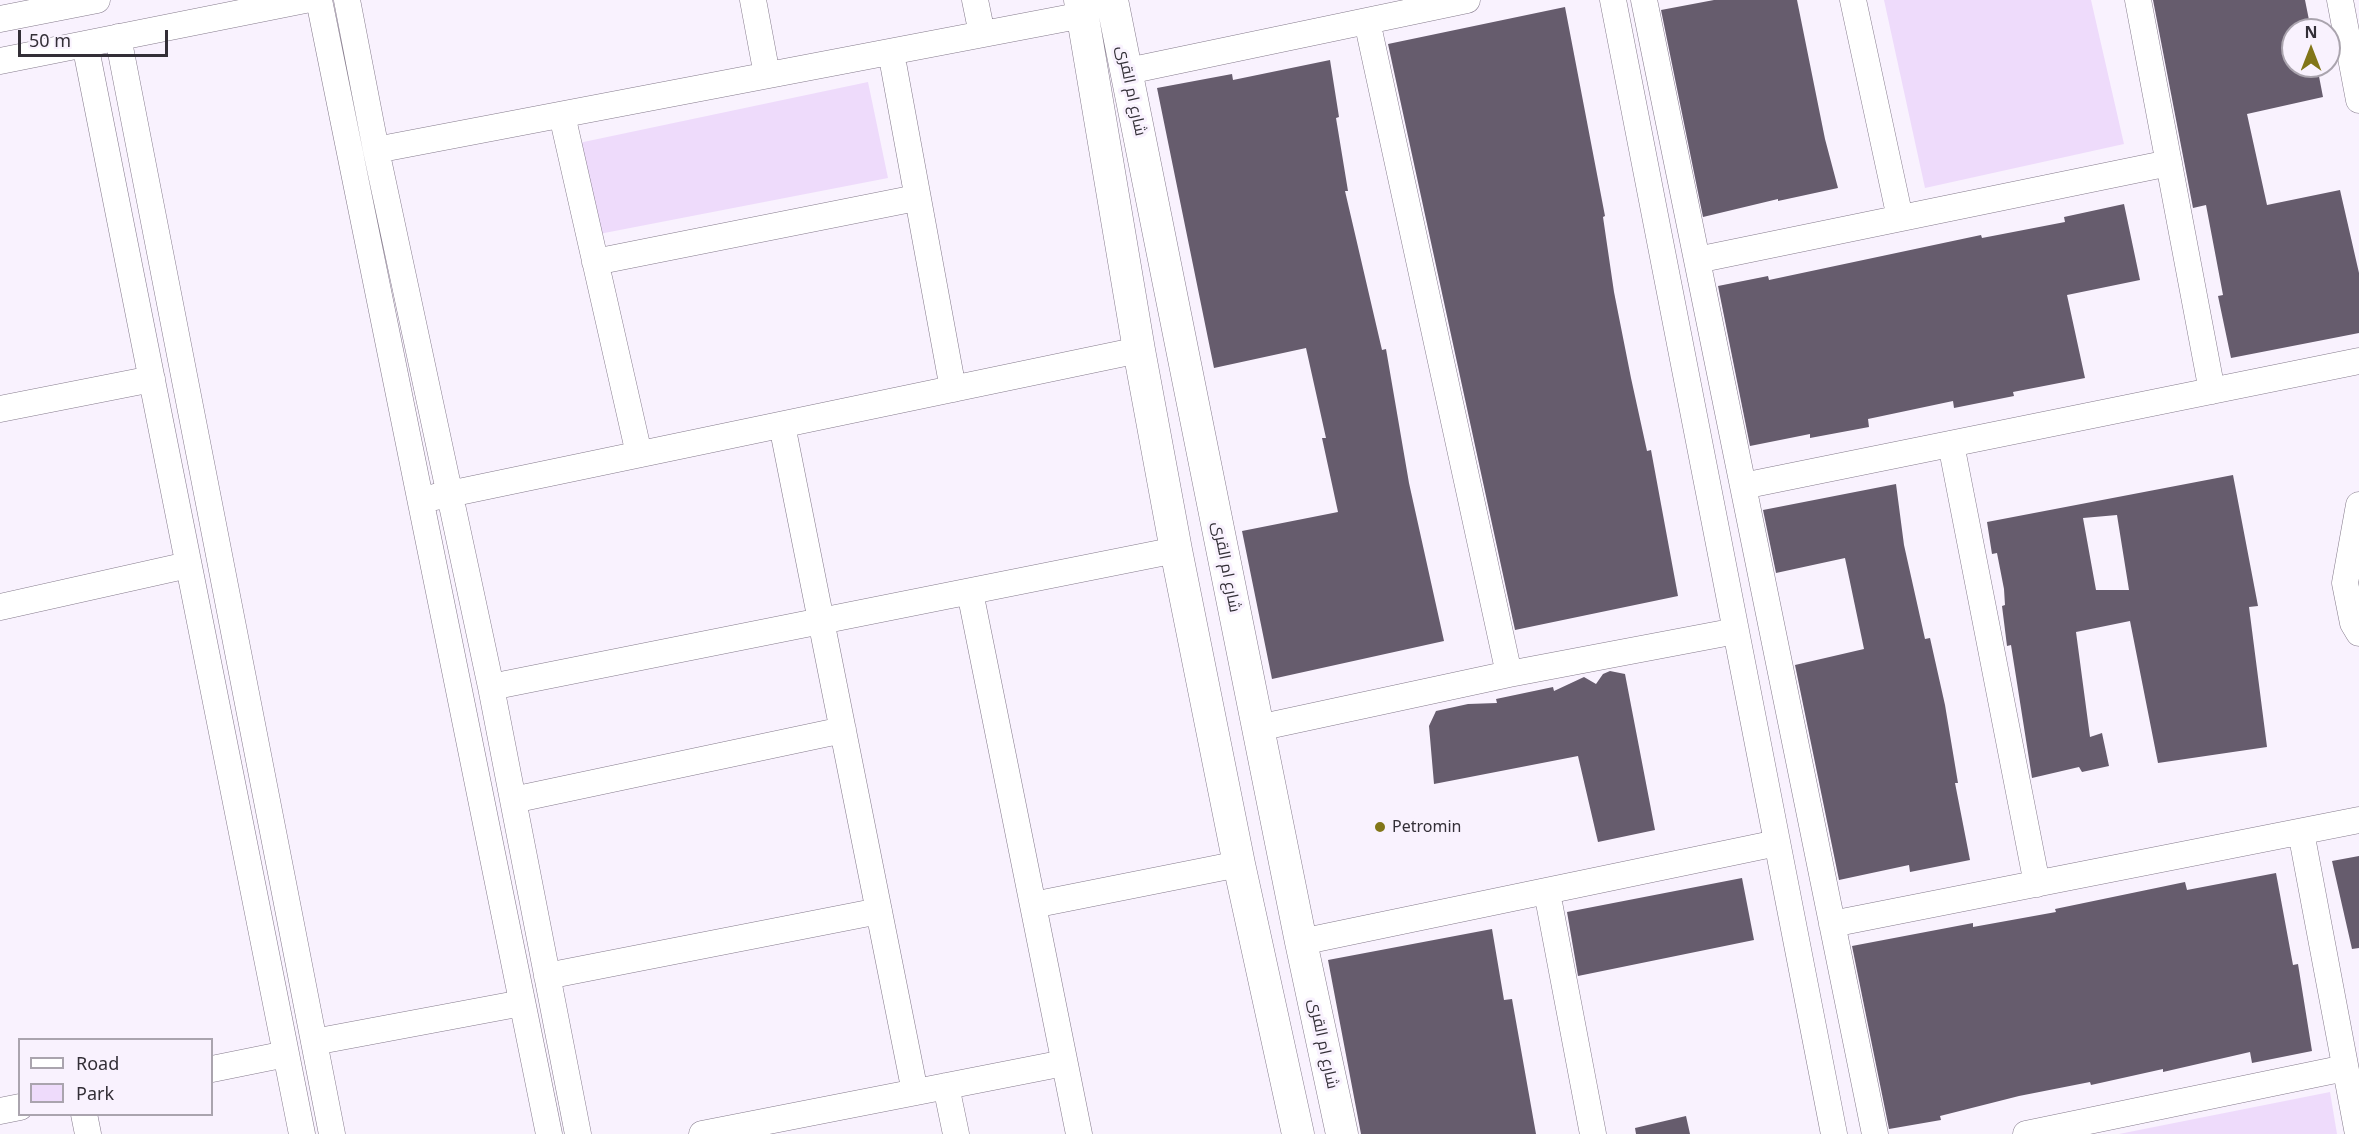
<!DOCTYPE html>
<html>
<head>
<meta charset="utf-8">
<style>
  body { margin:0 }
  #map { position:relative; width:2359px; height:1134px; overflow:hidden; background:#f9f2fe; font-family:"Noto Sans",sans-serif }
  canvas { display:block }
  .legend { position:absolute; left:18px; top:1038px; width:195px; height:78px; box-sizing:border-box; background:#f9f2fe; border:2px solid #aaa4ae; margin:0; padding:8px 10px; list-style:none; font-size:18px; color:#332f37 }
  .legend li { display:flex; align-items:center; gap:12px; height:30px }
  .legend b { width:30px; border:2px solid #aaa4ae }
  .north { position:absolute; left:2281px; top:18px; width:60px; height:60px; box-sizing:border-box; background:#f9f2fe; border:2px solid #aaa4ae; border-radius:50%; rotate:0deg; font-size:16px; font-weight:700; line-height:24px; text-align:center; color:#332f37 }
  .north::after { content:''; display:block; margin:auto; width:21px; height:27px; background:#827619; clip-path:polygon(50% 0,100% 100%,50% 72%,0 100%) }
  .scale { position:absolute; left:18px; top:30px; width:150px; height:27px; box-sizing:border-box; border:3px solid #332f37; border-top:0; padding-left:8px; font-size:18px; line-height:21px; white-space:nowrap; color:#332f37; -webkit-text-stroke:4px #f9f2fe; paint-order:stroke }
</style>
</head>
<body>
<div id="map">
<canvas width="2359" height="1134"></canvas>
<ul class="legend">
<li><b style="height:8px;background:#fff"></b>Road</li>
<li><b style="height:16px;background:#eedbfb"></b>Park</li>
</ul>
<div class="north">N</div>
<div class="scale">50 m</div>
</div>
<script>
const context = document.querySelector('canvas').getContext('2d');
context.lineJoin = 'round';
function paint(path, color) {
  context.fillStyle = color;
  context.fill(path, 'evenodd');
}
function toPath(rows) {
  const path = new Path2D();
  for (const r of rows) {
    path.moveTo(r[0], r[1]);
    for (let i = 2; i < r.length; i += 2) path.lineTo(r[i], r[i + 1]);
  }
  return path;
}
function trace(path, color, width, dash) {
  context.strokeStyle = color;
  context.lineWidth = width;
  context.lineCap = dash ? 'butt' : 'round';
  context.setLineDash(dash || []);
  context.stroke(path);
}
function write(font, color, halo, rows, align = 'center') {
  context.font = font + ' "Noto Sans",Cairo,sans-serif';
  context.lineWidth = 6;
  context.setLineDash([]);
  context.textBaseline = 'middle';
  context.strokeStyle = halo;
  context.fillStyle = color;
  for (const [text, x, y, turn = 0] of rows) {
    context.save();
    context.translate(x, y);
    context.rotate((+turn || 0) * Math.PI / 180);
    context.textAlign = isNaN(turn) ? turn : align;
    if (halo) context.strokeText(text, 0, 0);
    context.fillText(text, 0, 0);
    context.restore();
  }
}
const green = toPath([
  [1884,0,2091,0,2124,144,1925,188],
  [868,82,888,178,594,235,574,144],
  [2330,1092,2337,1134,2119,1134]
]);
const building = toPath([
  [1714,0,1797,0,1825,139,1838,188,1778,201,1778,199,1703,217,1661,10],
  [2153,0,2305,0,2311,30,2293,30,2293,66,2317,66,2323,97,2247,114,2267,205,2340,190,2359,273,2359,333,2231,358,2218,296,2223,295,2206,205,2193,208],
  [1565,7,1605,216,1603,217,1614,292,1631,378,1647,451,1651,450,1678,596,1515,630,1388,44],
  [1330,60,1339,117,1336,118,1348,191,1345,191,1382,350,1386,349,1409,483,1444,641,1272,679,1242,531,1338,512,1322,438,1326,438,1306,348,1214,368,1157,88,1232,74,1233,80],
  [2124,204,2140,280,2067,295,2085,378,2013,392,2014,396,1954,408,1953,401,1868,419,1869,427,1810,438,1810,434,1750,446,1718,286,1768,276,1769,280,1981,235,1982,238,2065,222,2064,217],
  [2233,475,2258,606,2249,607,2267,747,2158,763,2130,621,2076,632,2090,737,2102,733,2109,766,2082,772,2079,767,2032,778,2011,645,2007,646,2002,606,2005,605,2004,589,1997,553,1992,554,1987,522],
  [2117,515,2129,590,2096,590,2083,518],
  [1896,484,1904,545,1925,639,1930,638,1945,705,1958,783,1955,783,1970,860,1910,872,1909,865,1839,880,1795,665,1864,649,1845,558,1776,573,1763,510],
  [1610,671,1625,674,1655,830,1598,842,1578,756,1434,784,1429,726,1436,711,1468,704,1497,703,1496,699,1553,687,1554,691,1584,677,1596,684,1603,674],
  [2359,856,2359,948,2352,949,2332,861],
  [2276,873,2293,965,2298,964,2312,1051,2252,1063,2250,1052,2163,1072,2163,1069,2091,1085,2090,1082,2019,1096,1940,1116,1941,1120,1889,1129,1852,946,1973,923,1973,927,2056,912,2055,909,2185,882,2187,890],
  [1742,878,1754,940,1578,976,1567,912],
  [1492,929,1504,1000,1512,999,1536,1134,1361,1134,1328,960],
  [1686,1116,1690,1134,1636,1134,1635,1128]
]);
const minor = toPath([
  [319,0,549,1134],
  [347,0,376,150,491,687,578,1134],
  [753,0,767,75],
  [975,0,982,34],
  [1613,0,1834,1134],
  [1644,0,1875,1134],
  [1853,0,1900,218],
  [2138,0,2212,391],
  [2340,0,2359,100],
  [0,19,97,0],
  [1367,21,1509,674],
  [118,37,332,1134],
  [85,44,302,1134],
  [891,52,953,389],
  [0,61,305,0],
  [1128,71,1467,0],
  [562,115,639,454],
  [376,150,1083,15],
  [1697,260,2169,163],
  [595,262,916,198],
  [0,409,152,379],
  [782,425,915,1092],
  [1951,444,2037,884],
  [1743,486,2359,361],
  [435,497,1139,350],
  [2359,505,2345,583,2353,623,2359,633],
  [970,592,1079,1134],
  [0,607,188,565],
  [491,687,1176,550],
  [1258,728,1509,674,1736,631],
  [513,800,843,730],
  [2301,832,2358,1134],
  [1547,892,1593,1134],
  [1033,905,1239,864],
  [1832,924,2359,820],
  [1301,942,1777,843],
  [547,976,879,911],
  [314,1042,522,1003],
  [212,1069,286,1054],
  [946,1086,956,1134],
  [0,1111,20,1107],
  [84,1114,88,1134],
  [702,1134,1064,1063],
  [2026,1134,2345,1068]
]);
const major = toPath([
  [1080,0,1139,350,1176,550,1239,864,1298,1134],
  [1112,0,1301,942,1342,1134]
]);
const markers = [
  [1380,827,6,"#827619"]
];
const streetNames = [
  ["شارع ام القرى",1131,91,78],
  ["شارع ام القرى",1226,567,79],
  ["شارع ام القرى",1323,1044,78]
];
const poiNames = [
  ["Petromin",1392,827]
];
paint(green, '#eedbfb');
paint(building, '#665c6d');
trace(minor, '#857b8c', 27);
trace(major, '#857b8c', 33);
trace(minor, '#fff', 26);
trace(major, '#fff', 32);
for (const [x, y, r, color] of markers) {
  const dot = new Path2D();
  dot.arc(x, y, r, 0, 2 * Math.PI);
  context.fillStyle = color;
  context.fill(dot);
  trace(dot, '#f9f2fe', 2);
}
write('16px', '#332f37', '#f9f2fe', streetNames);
write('16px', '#332f37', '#f9f2fe', poiNames, 'left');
</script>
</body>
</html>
